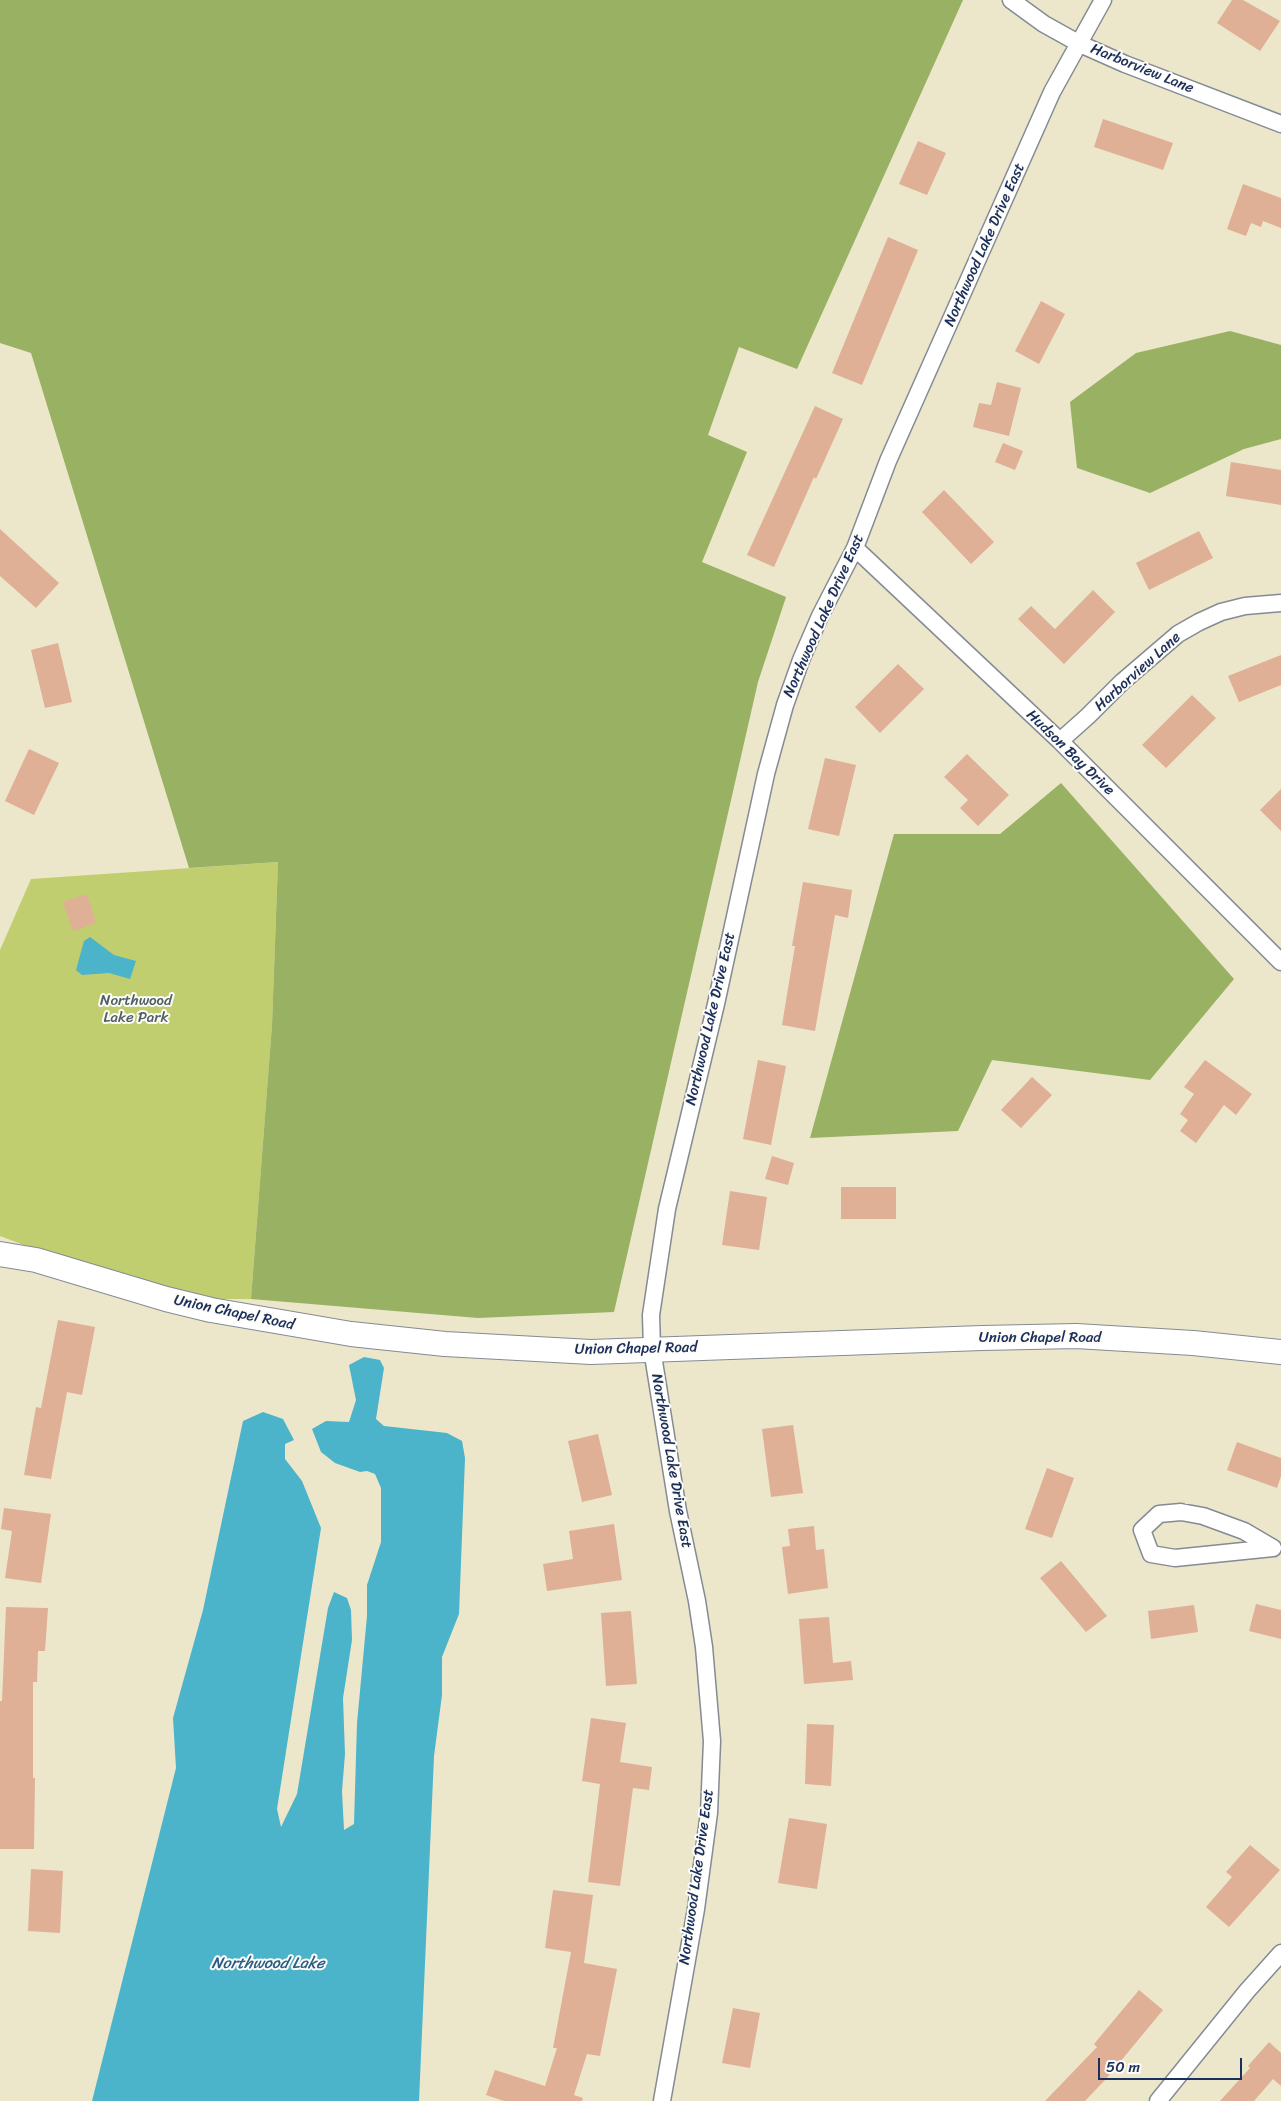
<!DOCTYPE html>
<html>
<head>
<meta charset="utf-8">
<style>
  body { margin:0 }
  #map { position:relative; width:1281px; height:2101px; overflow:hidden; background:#ece7ca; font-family:Sriracha,sans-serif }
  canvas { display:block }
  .scale { position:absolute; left:1098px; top:2058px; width:144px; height:22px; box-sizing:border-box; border:2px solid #1b2f5e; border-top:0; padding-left:6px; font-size:15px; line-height:18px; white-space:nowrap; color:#1b2f5e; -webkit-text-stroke:4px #fdfcf7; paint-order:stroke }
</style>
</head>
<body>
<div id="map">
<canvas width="1281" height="2101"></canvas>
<div class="scale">50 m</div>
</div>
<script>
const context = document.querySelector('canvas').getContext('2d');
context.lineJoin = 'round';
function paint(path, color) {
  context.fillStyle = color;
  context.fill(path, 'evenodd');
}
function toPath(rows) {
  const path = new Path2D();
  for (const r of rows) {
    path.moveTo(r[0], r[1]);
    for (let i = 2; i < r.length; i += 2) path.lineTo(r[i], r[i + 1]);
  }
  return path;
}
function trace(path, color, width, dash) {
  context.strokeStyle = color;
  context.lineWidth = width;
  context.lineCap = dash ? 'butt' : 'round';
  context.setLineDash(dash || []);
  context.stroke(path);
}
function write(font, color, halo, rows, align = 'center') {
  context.font = font + ' Sriracha,sans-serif';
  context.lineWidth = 4;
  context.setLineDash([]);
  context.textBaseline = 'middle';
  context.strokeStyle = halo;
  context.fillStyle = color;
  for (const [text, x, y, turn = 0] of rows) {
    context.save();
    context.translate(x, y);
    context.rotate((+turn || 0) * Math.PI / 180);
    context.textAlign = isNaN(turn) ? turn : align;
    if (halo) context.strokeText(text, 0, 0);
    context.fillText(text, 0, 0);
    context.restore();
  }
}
const green = toPath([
  [278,862,272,1025,251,1299,166,1299,0,1236,0,950,31,879]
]);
const forest = toPath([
  [0,0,963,0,797,369,739,347,708,435,747,452,702,562,786,597,758,682,614,1312,478,1318,251,1299,272,1025,278,862,189,868,31,353,0,343],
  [1230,331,1281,345,1281,439,1244,449,1150,493,1077,468,1070,402,1136,353],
  [1061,783,1234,979,1150,1080,992,1060,958,1131,810,1138,894,834,1000,834]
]);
const water = toPath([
  [90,937,114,955,136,961,130,979,109,973,82,975,76,970,84,941],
  [364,1357,380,1360,384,1368,376,1419,384,1426,447,1433,462,1441,465,1458,459,1614,442,1657,442,1695,434,1756,419,2101,92,2101,176,1768,173,1718,203,1610,243,1421,263,1412,283,1419,294,1440,285,1444,285,1459,302,1481,321,1528,277,1809,281,1827,297,1794,328,1608,334,1592,347,1598,351,1610,352,1640,343,1698,345,1754,342,1791,344,1830,354,1824,357,1723,367,1616,367,1585,381,1542,381,1488,375,1474,367,1471,360,1472,335,1463,321,1452,312,1429,326,1421,349,1422,356,1400,349,1365]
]);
const building = toPath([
  [1232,0,1243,0,1280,21,1260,51,1217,23],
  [1103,119,1173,143,1163,170,1094,147],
  [918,141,946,153,927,195,899,184],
  [1243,184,1281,198,1281,228,1263,221,1261,227,1251,223,1246,236,1227,229],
  [888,237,918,250,862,385,832,373],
  [1041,301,1065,314,1039,364,1015,351],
  [997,382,1021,388,1009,436,973,427,979,403,991,405],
  [815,406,843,419,816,479,814,477,774,567,747,555],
  [1003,443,1023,451,1015,470,995,462],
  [1231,462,1281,470,1281,505,1226,496],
  [944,490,994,542,971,564,922,512],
  [0,529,59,583,36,608,0,576],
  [1199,531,1213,558,1149,590,1136,563],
  [1093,590,1115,612,1064,664,1018,619,1031,606,1055,629],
  [58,643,72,702,45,708,31,650],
  [1281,655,1281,685,1239,702,1228,676],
  [898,664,924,689,880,733,855,707],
  [1192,695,1216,718,1166,768,1142,745],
  [29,749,59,763,34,815,5,801],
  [967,754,1009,795,978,826,960,808,968,800,944,777],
  [825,758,856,765,839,836,808,829],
  [1281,789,1281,831,1260,810],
  [803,882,852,890,848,918,835,915,815,1031,782,1025,795,946,792,946],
  [87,894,96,923,73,931,63,902],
  [758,1060,786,1066,771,1145,743,1139],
  [1205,1060,1252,1094,1236,1115,1224,1105,1196,1143,1180,1131,1188,1120,1180,1114,1194,1094,1184,1087],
  [1032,1077,1052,1095,1021,1128,1001,1110],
  [772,1156,794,1163,788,1185,765,1179],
  [841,1187,896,1187,896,1219,841,1219],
  [730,1191,767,1197,759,1250,722,1245],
  [58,1320,95,1327,82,1395,67,1392,51,1479,24,1475,36,1407,41,1408],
  [793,1425,803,1493,771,1497,762,1429],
  [598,1434,612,1495,582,1502,568,1441],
  [1237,1442,1281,1458,1281,1476,1277,1488,1227,1470],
  [1047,1468,1074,1478,1052,1538,1025,1529],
  [4,1508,51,1514,41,1583,5,1578,12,1531,1,1529],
  [614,1524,622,1580,547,1591,543,1564,573,1559,569,1531],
  [814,1526,816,1550,824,1549,828,1588,788,1594,782,1547,790,1546,788,1529],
  [1061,1561,1107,1616,1086,1632,1040,1578],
  [1256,1604,1281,1610,1281,1639,1249,1631],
  [1194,1605,1198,1632,1151,1639,1148,1611],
  [6,1607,48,1608,45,1651,38,1651,37,1682,33,1682,33,1778,35,1778,34,1849,0,1849,0,1701,2,1701],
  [631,1611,637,1684,606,1686,601,1613],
  [829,1617,833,1663,851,1661,853,1680,804,1684,799,1619],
  [591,1718,626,1723,620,1762,652,1767,649,1790,633,1788,620,1886,588,1882,600,1784,582,1781],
  [807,1724,834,1725,831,1786,805,1784],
  [789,1818,827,1824,817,1889,778,1883],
  [1250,1845,1280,1870,1229,1927,1206,1907,1232,1877,1226,1872],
  [31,1869,63,1871,60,1933,28,1931],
  [553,1890,593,1895,584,1963,617,1969,600,2056,587,2054,574,2095,583,2098,582,2101,504,2101,486,2095,495,2070,545,2086,557,2048,553,2048,571,1952,545,1948],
  [1139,1990,1163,2010,1105,2080,1085,2101,1045,2101,1097,2047,1094,2044],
  [733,2008,760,2013,750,2068,722,2063],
  [1269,2042,1281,2053,1281,2086,1273,2079,1254,2101,1220,2101,1250,2068,1248,2066]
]);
const street = toPath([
  [1011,0,1044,24,1080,44,1125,64,1281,124],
  [855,548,1060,741,1281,962],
  [1060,741,1088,716,1122,682,1178,634,1199,622,1221,612,1245,606,1281,603],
  [1181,1512,1203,1516,1244,1531,1273,1548,1175,1558,1151,1554,1142,1530,1159,1514,1181,1512],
  [662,2101,696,1909,709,1813,712,1741,704,1647,697,1601,678,1511,652,1349,651,1315,667,1209,716,1004,766,774,785,705,801,660,820,616,855,548,888,461,1052,92,1103,0],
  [1158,2101,1247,1991,1281,1953]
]);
const secondary = toPath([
  [0,1254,36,1260,166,1299,211,1310,351,1334,445,1344,591,1352,982,1338,1076,1336,1193,1343,1281,1352]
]);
const streetNames = [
  ["Harborview Lane",1142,69,22],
  ["Northwood Lake Drive East",985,245,-66],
  ["Northwood Lake Drive East",824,616,-66],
  ["Harborview Lane",1138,672,-42],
  ["Hudson Bay Drive",1070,753,44],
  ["Northwood Lake Drive East",711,1019,-77],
  ["Union Chapel Road",234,1313,12],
  ["Union Chapel Road",1040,1338],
  ["Union Chapel Road",636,1349,-1],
  ["Northwood Lake Drive East",671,1461,80],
  ["Northwood Lake Drive East",697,1877,-82]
];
const parkNames = [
  ["Northwood",136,1001],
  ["Lake Park",136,1018]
];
const waterNames = [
  ["Northwood Lake",268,1964]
];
paint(green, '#c1ce70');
paint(forest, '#98b162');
paint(water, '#4bb3ca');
paint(building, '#dfaf96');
trace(street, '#848b94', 19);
trace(secondary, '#848b94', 26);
trace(street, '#fff', 16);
trace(secondary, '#fff', 24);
write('15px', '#1b2f5e', '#fdfcf7', streetNames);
write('15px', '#4d5f63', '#fdfcf7', parkNames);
write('italic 16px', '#2c5d84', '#fdfcf7', waterNames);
</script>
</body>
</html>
